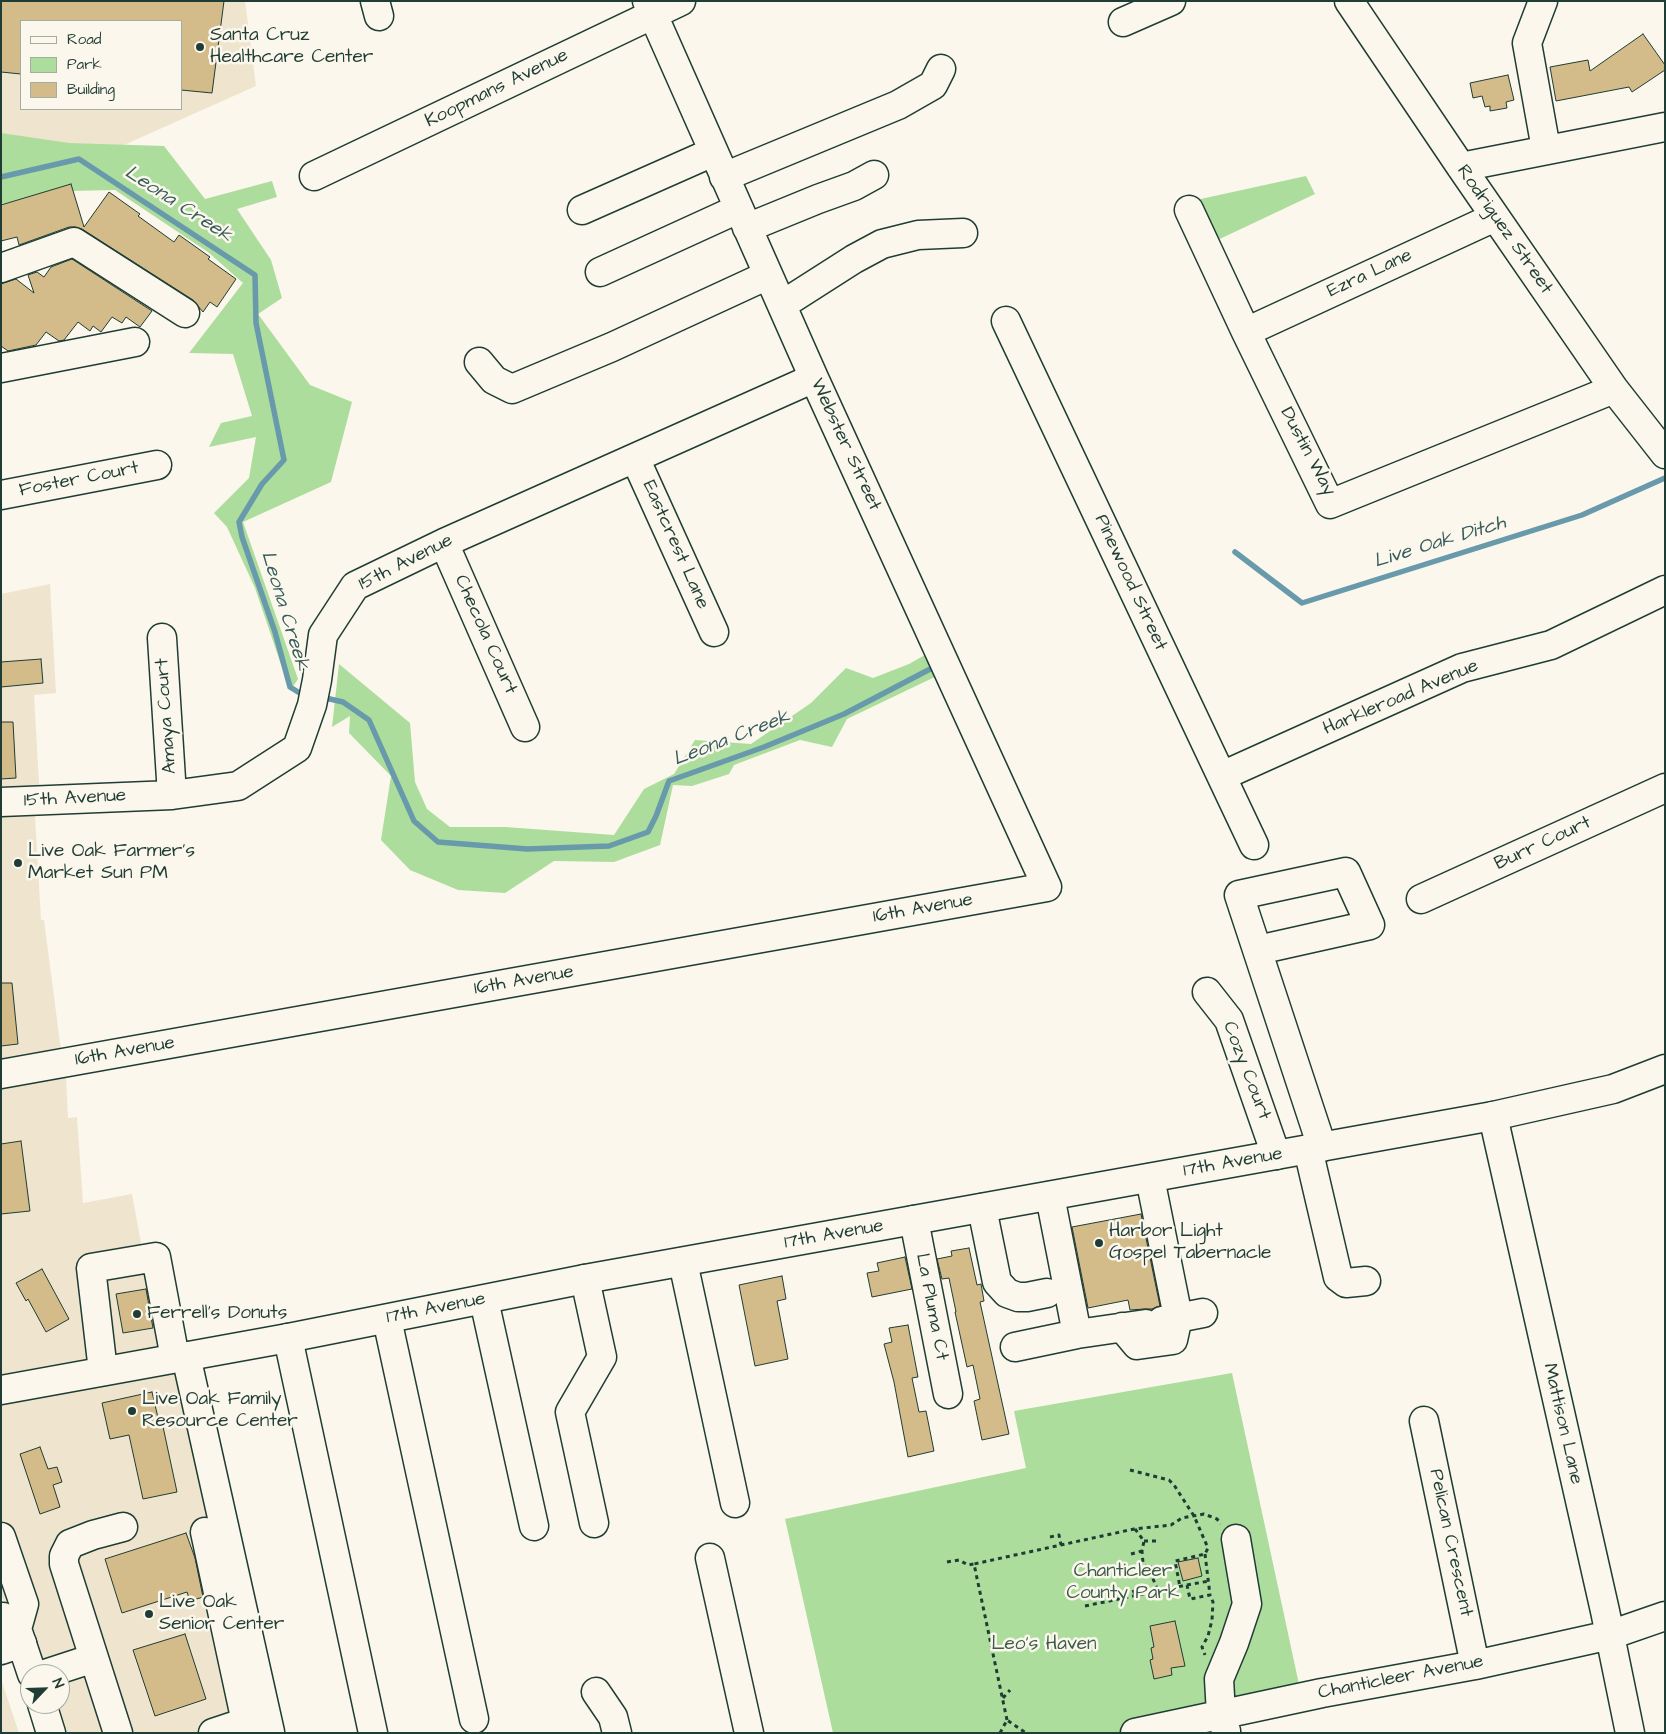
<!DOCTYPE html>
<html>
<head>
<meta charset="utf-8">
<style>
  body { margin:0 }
  #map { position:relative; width:1666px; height:1734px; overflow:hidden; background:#fbf7ec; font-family:"Architects Daughter",sans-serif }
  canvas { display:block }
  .frame { position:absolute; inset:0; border:2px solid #1f3d34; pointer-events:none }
  .legend { position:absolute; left:20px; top:20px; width:162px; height:90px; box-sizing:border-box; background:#fbf7ec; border:1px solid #a3ada2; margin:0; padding:6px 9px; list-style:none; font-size:15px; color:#1f3d34 }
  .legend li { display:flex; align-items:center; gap:10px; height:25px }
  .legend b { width:25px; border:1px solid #a3ada2 }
  .north { position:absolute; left:20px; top:1664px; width:50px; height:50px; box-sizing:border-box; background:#fbf7ec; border:1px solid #a3ada2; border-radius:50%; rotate:66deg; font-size:14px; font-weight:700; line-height:20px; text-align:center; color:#1f3d34 }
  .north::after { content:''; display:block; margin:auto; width:18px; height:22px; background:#1f3d34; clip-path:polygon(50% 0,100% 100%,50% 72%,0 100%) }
</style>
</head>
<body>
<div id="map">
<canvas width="1666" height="1734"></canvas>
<div class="frame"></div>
<ul class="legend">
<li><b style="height:6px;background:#fbf7ec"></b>Road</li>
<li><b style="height:14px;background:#acdd9d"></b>Park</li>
<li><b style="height:14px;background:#d3bb8a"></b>Building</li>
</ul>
<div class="north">N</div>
</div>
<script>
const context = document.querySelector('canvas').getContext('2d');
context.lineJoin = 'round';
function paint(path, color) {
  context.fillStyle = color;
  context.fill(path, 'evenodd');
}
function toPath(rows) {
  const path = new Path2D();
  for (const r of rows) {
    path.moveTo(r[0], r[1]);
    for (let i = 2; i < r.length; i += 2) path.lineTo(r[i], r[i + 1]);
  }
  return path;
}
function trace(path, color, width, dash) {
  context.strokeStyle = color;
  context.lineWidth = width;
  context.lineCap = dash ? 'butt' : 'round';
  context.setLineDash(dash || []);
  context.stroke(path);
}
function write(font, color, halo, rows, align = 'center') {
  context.font = font + ' "Architects Daughter",sans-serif';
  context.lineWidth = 5;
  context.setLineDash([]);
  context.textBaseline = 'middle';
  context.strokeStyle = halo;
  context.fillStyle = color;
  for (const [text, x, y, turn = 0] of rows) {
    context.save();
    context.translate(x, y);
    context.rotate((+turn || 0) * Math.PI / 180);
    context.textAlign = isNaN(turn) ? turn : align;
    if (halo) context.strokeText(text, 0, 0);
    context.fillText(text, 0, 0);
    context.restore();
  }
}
const built = toPath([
  [1,1,245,1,256,86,124,145,1,181],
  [21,21,181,21,181,109,21,109],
  [50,584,56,693,34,695,40,800,34,800,41,920,44,920,62,1058,66,1075,68,1118,77,1117,83,1203,132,1194,162,1357,180,1382,253,1733,49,1733,39,1704,60,1704,60,1674,30,1677,1,1593,1,594],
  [1,1679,19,1733,1,1733]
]);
const green = toPath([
  [1,133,69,143,164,146,205,199,272,181,277,197,237,209,271,260,282,298,258,314,310,385,352,402,331,482,243,522,298,679,290,691,255,588,227,527,214,513,249,478,256,437,209,447,221,423,252,416,233,354,189,353,243,283,208,252,115,190,71,191,1,204],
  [1306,176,1315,194,1207,245,1187,202],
  [930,652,941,674,847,719,832,747,800,740,734,765,729,774,692,786,673,785,660,845,614,862,554,861,505,893,458,890,410,870,381,840,391,776,349,733,350,716,332,727,339,664,410,723,415,782,427,809,450,827,505,827,614,835,644,789,674,774,695,740,751,744,811,703,846,668,873,678,909,664],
  [1232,1373,1303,1703,1163,1733,833,1733,785,1519,1026,1468,1014,1411]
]);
const stream = toPath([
  [1,177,79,159,255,275,256,323,284,460,262,484,239,522,242,537,275,632,290,687,298,692,307,694],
  [1235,552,1302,603,1582,515,1665,478],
  [321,697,343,702,369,720,414,821,438,842,527,849,609,846,648,832,656,816,669,781,764,747,844,714,936,666]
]);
const building = toPath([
  [1,1,224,1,212,93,181,90,181,21,21,21,21,74,1,72,1,1],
  [1643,34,1665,65,1665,70,1632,92,1629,87,1556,101,1550,67,1588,60,1590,71,1643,34],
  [1508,75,1514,100,1506,102,1507,108,1490,111,1490,106,1485,107,1482,96,1473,98,1470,83,1508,75],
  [71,184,84,227,109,192,140,214,138,216,174,242,179,235,210,257,208,259,236,279,217,307,210,302,203,312,193,300,82,229,76,227,69,227,19,245,17,237,1,241,1,205,71,184],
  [72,259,152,311,140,327,126,317,122,323,112,317,101,332,93,326,90,331,78,322,64,340,59,341,46,332,36,345,8,351,1,346,1,284,16,279,34,293,28,275,37,272,44,277,51,267,72,259],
  [41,659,43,683,1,687,1,662,41,659],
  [1,722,13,722,16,778,1,779,1,722],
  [1,983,12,983,18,1044,1,1046,1,983],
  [21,1141,30,1211,1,1214,1,1144,21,1141],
  [1141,1214,1160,1306,1152,1309,1144,1309,1130,1310,1128,1300,1088,1308,1072,1227,1141,1214],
  [969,1248,977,1285,981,1284,984,1301,980,1302,1009,1434,982,1440,974,1401,980,1399,973,1365,967,1367,955,1312,956,1312,949,1278,942,1279,937,1259,952,1256,951,1251,969,1248],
  [905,1257,912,1289,872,1297,867,1273,879,1271,877,1263,905,1257],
  [42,1269,69,1319,46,1332,28,1299,26,1301,16,1283,42,1269],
  [782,1276,786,1299,777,1301,788,1359,755,1366,739,1285,782,1276],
  [146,1289,153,1328,123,1333,116,1294,146,1289],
  [908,1325,918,1377,912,1378,919,1412,926,1411,934,1451,908,1457,894,1382,884,1344,892,1342,889,1328,908,1325],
  [152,1392,159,1422,162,1422,177,1492,143,1499,129,1435,110,1439,102,1403,152,1392],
  [40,1447,48,1469,57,1467,62,1482,53,1485,60,1507,40,1514,20,1454,40,1447],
  [186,1533,195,1558,203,1597,190,1601,187,1592,122,1613,105,1559,186,1533],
  [1198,1558,1202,1576,1183,1581,1178,1562,1198,1558],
  [1175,1621,1185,1666,1171,1668,1172,1675,1154,1679,1150,1660,1153,1659,1151,1648,1154,1647,1150,1626,1175,1621],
  [185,1634,206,1699,155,1716,133,1650,185,1634]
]);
const path = toPath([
  [1130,1470,1169,1480,1174,1485,1194,1516,1208,1548,1205,1554,1175,1561,1180,1587],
  [1135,1529,1144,1541,1142,1551,1143,1563,1149,1569,1158,1591],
  [1050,1537,1059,1535,1061,1545],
  [1144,1541,1159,1541],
  [1131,1554,1142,1551],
  [1205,1554,1210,1595],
  [947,1562,959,1560,968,1565,974,1564],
  [1149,1569,1155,1565],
  [1187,1585,1209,1581],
  [1133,1590,1135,1595],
  [1085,1606,1187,1585,1190,1599,1210,1595,1213,1602,1212,1620,1208,1636,1202,1647,1205,1655],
  [1003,1698,1010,1690],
  [1007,1720,974,1564,1134,1529,1171,1525,1182,1518,1204,1514,1217,1519,1221,1524],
  [1000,1733,1007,1720,1026,1733]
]);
const minor = toPath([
  [375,1,379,16],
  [1349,1,1461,167,1614,389,1665,454],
  [1543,1,1527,43,1546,149],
  [1123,22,1171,1],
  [1461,167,1665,127],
  [314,176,681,1],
  [724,177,898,105,933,85,941,69],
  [582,210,713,152],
  [1189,210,1246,332,1330,504,1614,389],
  [747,228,818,199,854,186,874,175],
  [1,268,74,242,185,313],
  [600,272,738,209],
  [782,305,854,259,882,244,918,235,963,233],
  [1006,321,1254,845],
  [1246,332,1495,217],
  [479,362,494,380,512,389,612,347,768,275],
  [1,368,135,342],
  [635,458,714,632],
  [1,495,157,465],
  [444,543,525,727],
  [162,638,172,795],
  [1222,776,1462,668,1551,645,1665,590],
  [1,802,172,795,238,786,297,748,312,705,317,680,323,635,355,586,444,543,814,378],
  [1421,899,1665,788],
  [1258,950,1370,925,1346,872,1239,895,1322,1147],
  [1207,992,1229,1020,1276,1155],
  [1,1074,1047,887,814,378,647,1],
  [1493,1116,1605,1611,1630,1733],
  [1308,1149,1338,1277,1346,1283,1366,1281],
  [982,1208,997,1282,1007,1293,1018,1297,1027,1297,1047,1293],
  [914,1220,948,1394],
  [683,1262,735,1503],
  [585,1279,602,1357,570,1412,594,1523],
  [484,1300,534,1526],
  [387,1319,474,1719],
  [1162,1321,1203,1313],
  [1122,1327,1137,1345,1173,1340,1178,1317,1150,1178],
  [1077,1334,1146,1324],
  [288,1338,373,1733],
  [1015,1347,1077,1334,1050,1196],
  [186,1356,270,1732],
  [103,1371,91,1268,156,1257,175,1358],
  [1424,1421,1475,1665],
  [205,1532,246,1722,213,1733],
  [710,1558,749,1733],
  [1,1650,22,1643],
  [94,1658,118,1733],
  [45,1674,94,1658,64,1564,64,1556,70,1544,93,1535,123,1527],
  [596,1692,613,1717,617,1733],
  [1226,1731,1221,1714,1219,1679,1234,1643,1247,1604,1236,1539],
  [1135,1733,1322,1693,1475,1665,1610,1635,1665,1616]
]);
const major = toPath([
  [1,1390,288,1338,585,1279,1493,1116,1613,1089,1665,1069],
  [1,1537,24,1604,17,1629],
  [3,1617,17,1629,32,1674],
  [42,1704,51,1733]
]);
const markers = [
  [200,47,5,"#1f3d34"],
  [18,863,5,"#1f3d34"],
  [1099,1243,5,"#1f3d34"],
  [137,1314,5,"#1f3d34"],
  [132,1411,5,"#1f3d34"],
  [149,1614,5,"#1f3d34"]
];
const poiNames = [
  ["Santa Cruz",210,36],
  ["Healthcare Center",210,58],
  ["Live Oak Farmer's",28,852],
  ["Market Sun PM",28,874],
  ["Harbor Light",1109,1232],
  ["Gospel Tabernacle",1109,1254],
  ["Ferrell's Donuts",147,1314],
  ["Live Oak Family",142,1400],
  ["Resource Center",142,1422],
  ["Live Oak",159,1603],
  ["Senior Center",159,1625]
];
const streetNames = [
  ["Koopmans Avenue",497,89,-26],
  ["Rodriguez Street",1504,230,55],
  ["Ezra Lane",1370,274,-25],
  ["Webster Street",845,445,65],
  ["Dustin Way",1307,452,62],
  ["Foster Court",79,480,-11],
  ["Eastcrest Lane",675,545,66],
  ["15th Avenue",406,563,-27],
  ["Pinewood Street",1130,583,65],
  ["Checola Court",485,635,66],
  ["Harkleroad Avenue",1401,698,-23],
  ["Amaya Court",167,716,-94],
  ["15th Avenue",75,799,-3],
  ["Burr Court",1543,844,-25],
  ["16th Avenue",923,909,-10],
  ["16th Avenue",524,981,-10],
  ["16th Avenue",125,1052,-10],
  ["Cozy Court",1246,1071,69],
  ["17th Avenue",1233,1163,-10],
  ["17th Avenue",834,1235,-10],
  ["La Pluma Ct",931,1307,79],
  ["17th Avenue",436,1309,-11],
  ["Mattison Lane",1562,1424,77],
  ["Pelican Crescent",1450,1543,78],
  ["Chanticleer Avenue",1401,1678,-11]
];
const parkNames = [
  ["Chanticleer",1123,1572],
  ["County Park",1123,1594],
  ["Leo's Haven",1044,1645]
];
const waterNames = [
  ["Leona Creek",178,205,33],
  ["Live Oak Ditch",1440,543,-17],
  ["Leona Creek",284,611,73],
  ["Leona Creek",732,739,-21]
];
paint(built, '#efe5cf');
paint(green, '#acdd9d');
trace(stream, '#689aab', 5.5);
paint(building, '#d3bb8a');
trace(building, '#1f3d34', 1);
trace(minor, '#1f3d34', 31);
trace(major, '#1f3d34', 31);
trace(path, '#1f3d34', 3, [4, 4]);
trace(minor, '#fbf7ec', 28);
trace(major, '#fbf7ec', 28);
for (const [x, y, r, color] of markers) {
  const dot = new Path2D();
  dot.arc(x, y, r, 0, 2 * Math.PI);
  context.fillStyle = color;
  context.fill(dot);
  trace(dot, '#fbf7ec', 2);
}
write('19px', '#1f3d34', '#fbf7ec', poiNames, 'left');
write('19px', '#1f3d34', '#fbf7ec', streetNames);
write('19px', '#3b5d49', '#fbf7ec', parkNames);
write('italic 20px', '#375c5c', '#fbf7ec', waterNames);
</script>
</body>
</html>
